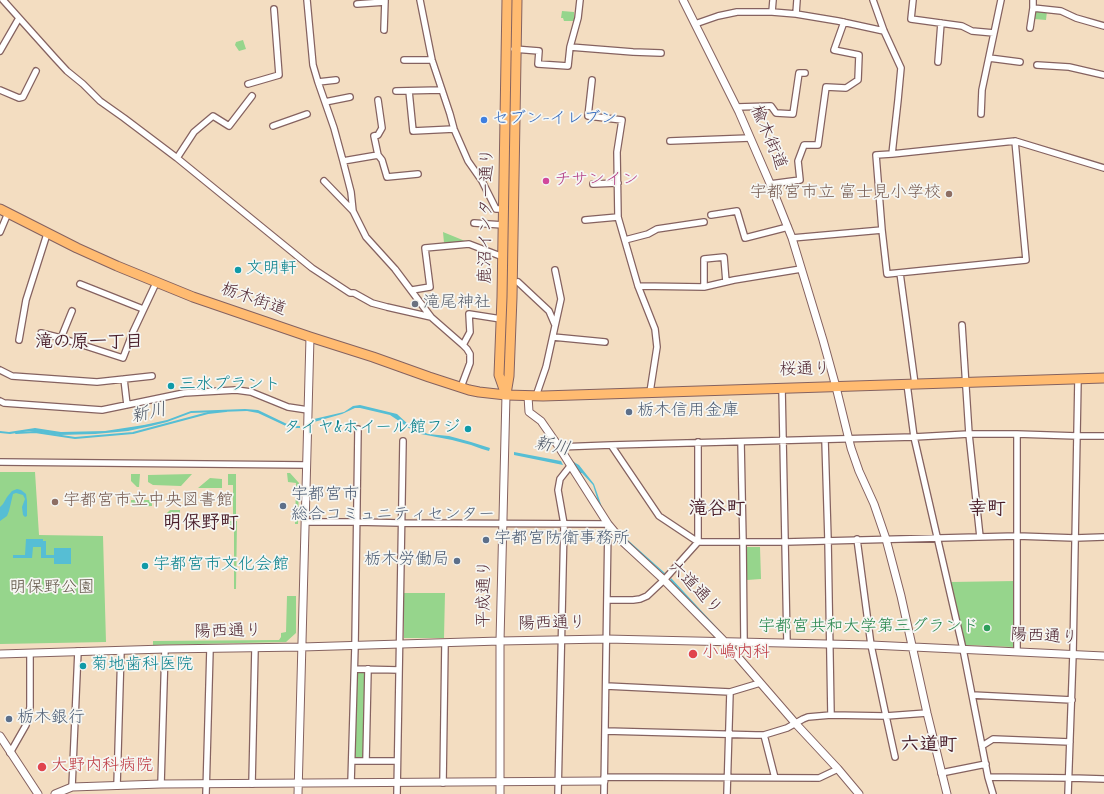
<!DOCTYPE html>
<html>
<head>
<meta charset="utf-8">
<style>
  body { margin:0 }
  canvas { display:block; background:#f3ddc1 }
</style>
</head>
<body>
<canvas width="1104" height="794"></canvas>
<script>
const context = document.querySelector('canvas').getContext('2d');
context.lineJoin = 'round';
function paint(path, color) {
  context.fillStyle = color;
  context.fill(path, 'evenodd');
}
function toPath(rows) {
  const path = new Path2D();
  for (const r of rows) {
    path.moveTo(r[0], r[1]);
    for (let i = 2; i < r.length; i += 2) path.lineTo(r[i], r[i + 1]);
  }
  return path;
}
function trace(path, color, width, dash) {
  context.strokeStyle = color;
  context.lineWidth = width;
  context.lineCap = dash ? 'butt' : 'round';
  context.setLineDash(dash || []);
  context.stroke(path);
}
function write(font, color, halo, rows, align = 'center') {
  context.font = font + ' "Indie Flower","Klee One",sans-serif';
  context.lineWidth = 3.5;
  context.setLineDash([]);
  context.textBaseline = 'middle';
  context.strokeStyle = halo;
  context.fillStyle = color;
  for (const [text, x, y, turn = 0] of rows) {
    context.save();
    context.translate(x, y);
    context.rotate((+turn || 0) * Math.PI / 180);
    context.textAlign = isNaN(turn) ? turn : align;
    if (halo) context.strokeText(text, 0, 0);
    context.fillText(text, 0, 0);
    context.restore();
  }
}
const green = toPath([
  [1038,10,1047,11,1046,20,1034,19,1035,13],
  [562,11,574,12,574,21,564,21,563,18,561,18],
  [243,40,246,49,239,51,235,45,236,42],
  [443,232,465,241,444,243],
  [0,472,35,472,39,535,103,536,106,642,0,644],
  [287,473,290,473,299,483,298,524,295,524,296,483,288,482],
  [131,474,140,474,139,487,137,487,131,481],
  [192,474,181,486,153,485,148,482,148,475],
  [228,474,236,474,236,518,233,517,233,485,228,485],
  [210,478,222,479,222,488,198,488],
  [131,500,152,500,152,506,131,507],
  [170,510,180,510,180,517,172,517,172,514,169,515,168,517,166,517,166,514],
  [228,521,237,521,236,589,234,589,234,526,229,525],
  [747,547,760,547,761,579,747,580],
  [1016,581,1014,645,1013,647,966,645,964,643,950,582],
  [404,593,445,593,444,638,404,638],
  [287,596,296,596,296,633,286,642,153,645,153,641,279,640,281,637,281,633,286,632],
  [357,671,366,671,364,758,355,759]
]);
const water = toPath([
  [360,405,397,414,409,425,428,434,449,436,471,442,490,448,489,451,482,449,471,445,452,440,421,434,407,427,399,421,390,415,360,408,355,408,342,414,314,422,314,419,344,412,353,406],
  [245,409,258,410,287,424,292,426,300,426,300,428,292,428,288,427,258,413,247,411,191,413,167,422,151,426,128,431,95,434,59,435,30,431,10,434,0,433,0,431,9,432,35,428,61,432,105,431,144,425,167,420,191,411],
  [514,452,561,461,563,465,514,455],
  [572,461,579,465,594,484,604,513,610,522,620,533,666,574,665,575,619,535,602,514,593,485,582,473,580,473,578,472],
  [17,489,21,490,26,494,27,501,27,516,25,517,23,515,22,507,25,499,23,495,16,493,13,494,9,511,7,516,0,521,0,507,3,504,7,497,12,491],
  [26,539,43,539,43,541,46,541,46,555,54,555,54,548,71,548,71,564,54,564,54,558,41,558,41,547,33,547,32,558,13,558,13,555,25,555],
  [671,578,722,633,721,634,670,580]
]);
const stream = toPath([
  [16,433,35,432,75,438,133,433,208,413,226,411]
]);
const minor = toPath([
  [3,0,55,58,67,71,83,84,100,101,124,118,177,158,312,268,350,293,354,293,372,303,387,307,431,317,463,345,467,349,470,354,470,363,461,387],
  [307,0,313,65,318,82,334,128,343,161],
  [420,0,432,60,450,114,454,129,468,161,482,181,496,209,503,209],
  [580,0,578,18,570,47,633,52,661,53],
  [913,0,911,19,962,26,972,31,994,33],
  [1033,0,1033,8,1061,11,1076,18,1104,26],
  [357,4,385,2],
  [772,12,773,0],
  [796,14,797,0],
  [695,24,718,16,737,12,772,12,796,14,838,21,884,31],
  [1030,28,1033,8],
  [384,30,385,0],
  [514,49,539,51,538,64,568,66,570,47],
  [0,51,19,18],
  [989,58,1020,62],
  [404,60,432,60],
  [938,62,941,23],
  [1037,65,1069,67,1104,75],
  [592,80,588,116,622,120,617,152,618,217,638,286,655,329,657,347,650,392],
  [318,82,336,80],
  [248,84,279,75,274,9],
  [0,90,19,98,23,97,36,71],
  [396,91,442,90],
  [409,91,413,131,454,129],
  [325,102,350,97],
  [737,107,771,106,776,113,793,114,799,73,805,73],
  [981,114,982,90,1001,0],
  [273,126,307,114],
  [670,141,750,138],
  [1015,141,1104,168],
  [378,155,374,136,378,135,382,128,378,100],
  [177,158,194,132,213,116,229,126,252,96],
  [324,181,353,211,366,237,395,269,431,317],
  [593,184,618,183],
  [770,184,800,180,798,161,804,145,818,145,826,87,846,88,858,80,859,55,834,50,844,22],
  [353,211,351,192,343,161,378,155,382,160,387,177,418,174],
  [711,215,737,211,745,238,788,227],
  [585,220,618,217],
  [474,223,503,225],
  [882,230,887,274,1026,260,1015,141,892,154],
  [0,232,8,213],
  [792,238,882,230,876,155,892,154,898,100,901,68,884,31,873,0],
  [625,240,648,234,657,229,704,222],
  [900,273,915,384],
  [518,282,549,311,555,325],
  [80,284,143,309],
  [638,286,704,287,734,280,801,269],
  [704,287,704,259,724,257,726,282],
  [412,290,430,287,425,248,469,244,503,257],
  [72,311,61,338,123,358,133,332,156,283],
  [962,325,969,434,980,537],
  [41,333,61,338],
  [553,337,605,342],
  [19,340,26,300,47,234],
  [463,345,470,332,469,314,501,319],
  [0,370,12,376,97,382,152,376],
  [124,379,127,405],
  [907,384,914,437,963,649,988,777,993,794],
  [782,388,787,643],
  [536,396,546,367,561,299,555,270],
  [0,401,4,403,102,410,184,393,236,390,251,392,288,407,308,410],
  [1017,434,1017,652],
  [825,440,828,540,831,715],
  [741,442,743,542,744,641],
  [611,445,914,437,969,434,1017,434,1077,436,1104,436],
  [559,447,611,445,659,516,698,542,785,542,1017,536,1075,538,1104,537],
  [0,462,307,465],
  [305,522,356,522,401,523,608,524,604,794],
  [607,600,633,600,640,599,647,596,664,580,698,542,698,442],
  [355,669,399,670],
  [606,686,730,692,760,683],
  [972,695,1072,700],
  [605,731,756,735,764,735,787,728,803,719,808,717,831,715,886,716,871,645,857,539],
  [764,735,775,778],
  [982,746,993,739,1070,742],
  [10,753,26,725,30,707,30,653],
  [895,757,886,716,927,713],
  [352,761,397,761],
  [366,761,368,669],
  [941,773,986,764],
  [604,777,819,778,838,769],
  [988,777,1071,778,1104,779],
  [351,783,355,646,358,429],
  [443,783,445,643],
  [161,784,165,649],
  [252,784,255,648],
  [117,786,121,650],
  [72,787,78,651],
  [206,794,210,649],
  [397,794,403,441],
  [558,794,564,524,558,490,560,479,571,465],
  [727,794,730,692],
  [1068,794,1073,654,1078,379]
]);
const tertiary = toPath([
  [683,0,739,112,772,188,792,238,823,340,836,387,851,448,859,471,874,504,886,539,901,596,927,713,947,794],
  [528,396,529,412,541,421,559,447,608,524,624,543,664,580,725,642,796,724,838,769,859,794],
  [0,654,165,649,302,647,500,641,606,639,871,645,1104,656],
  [0,736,38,794],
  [55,794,72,787,161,784,604,781],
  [298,794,310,337],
  [500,794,500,641,506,395]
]);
const primary = toPath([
  [0,209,77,248,117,266,193,297,310,337,373,357,429,377,469,390,479,392,506,395,543,396,1104,378],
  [506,394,509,376,512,297,517,0],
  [506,395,499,375,502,297,507,0]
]);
const markers = [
  [484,120,4,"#3f7fe0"],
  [546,181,4,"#d1479c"],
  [949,194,4,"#8d6e63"],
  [238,270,4,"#0f9aa8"],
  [415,304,4,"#6b7280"],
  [171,386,4,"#0f9aa8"],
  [629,412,4,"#5c6f8a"],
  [468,429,4,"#0f9aa8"],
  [55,502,4,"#8d6e63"],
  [283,506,4,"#5c6f8a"],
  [486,540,4,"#5c6f8a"],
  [457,561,4,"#5c6f8a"],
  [145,566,4,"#0f9aa8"],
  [987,628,4,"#2e9e5b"],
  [693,654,5,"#e0444e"],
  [83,666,4,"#0f9aa8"],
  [9,719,4,"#5c6f8a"],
  [42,767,5,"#e0444e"]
];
const shopNames = [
  ["セブン-イレブン",492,120]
];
const streetNames = [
  ["楡木街道",767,138,67],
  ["鹿沼インター通り",488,216,-89],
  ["栃木街道",253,301,19],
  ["桜通り",805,371,-1],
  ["六道通り",694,589,45],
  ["平成通り",486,594,-89],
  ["陽西通り",552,625,-1],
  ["陽西通り",228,633,-1],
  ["陽西通り",1044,638,3]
];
const hotelNames = [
  ["チサンイン",554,181]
];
const educationNames = [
  ["宇都宮市立 富士見小学校",941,194],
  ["宇都宮市立中央図書館",63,502,"left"]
];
const cultureNames = [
  ["文明軒",246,270],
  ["三水プラント",179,386],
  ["タイヤ&ホイール館フジ",460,429,"right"],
  ["宇都宮市文化会館",153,566],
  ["菊地歯科医院",91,666]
];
const worshipNames = [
  ["滝尾神社",423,304]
];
const serviceNames = [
  ["栃木信用金庫",637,412],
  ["宇都宮市",291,496],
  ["総合コミュニティセンター",291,516],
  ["宇都宮防衛事務所",494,540],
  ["栃木労働局",449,561,"right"],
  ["栃木銀行",17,719]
];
const parkNames = [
  ["明保野公園",52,589]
];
const leisureNames = [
  ["宇都宮共和大学第三グランド",979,628]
];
const healthNames = [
  ["小嶋内科",702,654],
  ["大野内科病院",51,767]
];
const neighbourhoodNames = [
  ["滝の原一丁目",89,344]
];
const waterNames = [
  ["新川",149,415,-13],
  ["新川",552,448,11]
];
const quarterNames = [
  ["滝谷町",717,511],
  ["幸町",987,511],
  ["明保野町",201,525],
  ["六道町",929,747]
];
paint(green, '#96d58c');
paint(water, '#56bed4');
trace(stream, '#56bed4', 2);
trace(minor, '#856260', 8);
trace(tertiary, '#856260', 9);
trace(primary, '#856260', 11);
trace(minor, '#fff', 5.5);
trace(tertiary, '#fff', 7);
trace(primary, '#ffbb71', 9);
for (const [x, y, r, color] of markers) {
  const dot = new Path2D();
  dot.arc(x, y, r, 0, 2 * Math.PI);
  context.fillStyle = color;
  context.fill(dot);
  trace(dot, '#f6f6f2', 1.5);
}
write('17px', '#366cbe', '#f6f6f2', shopNames, 'left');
write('17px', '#4a1f2b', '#f6f6f2', streetNames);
write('17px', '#b23c85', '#f6f6f2', hotelNames, 'left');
write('17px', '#785e54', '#f6f6f2', educationNames, 'right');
write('17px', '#0d838f', '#f6f6f2', cultureNames, 'left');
write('17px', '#5b616d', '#f6f6f2', worshipNames, 'left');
write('17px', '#4e5e75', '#f6f6f2', serviceNames, 'left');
write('17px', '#615648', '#f6f6f2', parkNames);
write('17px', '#27864d', '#f6f6f2', leisureNames, 'right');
write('17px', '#be3a42', '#f6f6f2', healthNames, 'left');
write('bold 18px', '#4a1f2b', '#f6f6f2', neighbourhoodNames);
write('italic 18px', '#4e5766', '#f6f6f2', waterNames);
write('bold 19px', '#4a1f2b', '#f6f6f2', quarterNames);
</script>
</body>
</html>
